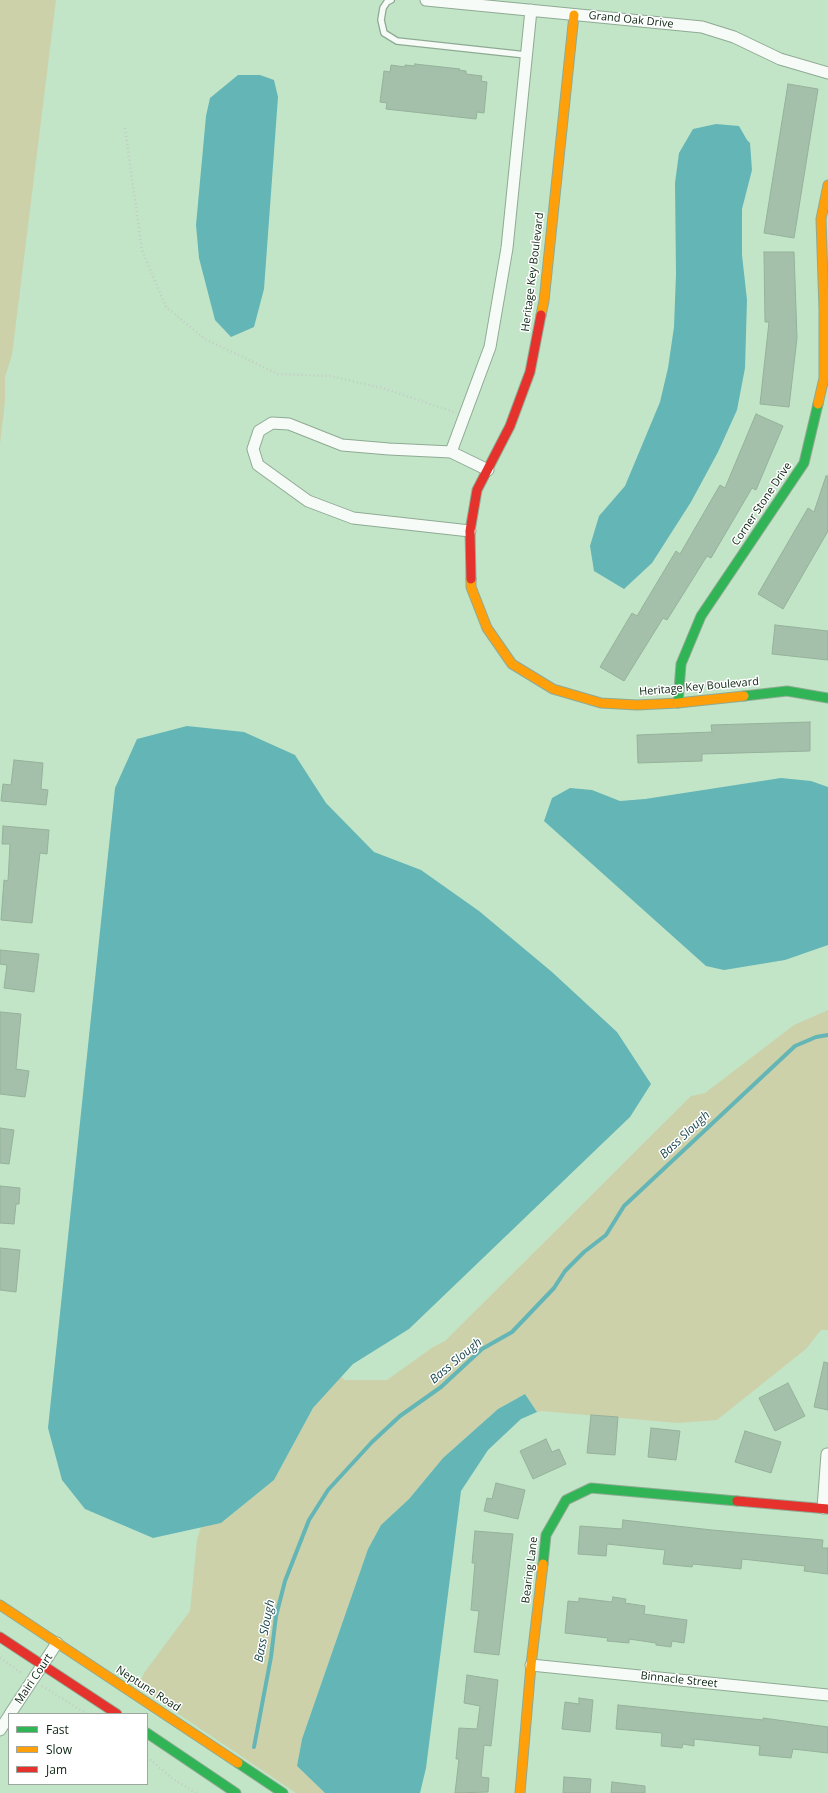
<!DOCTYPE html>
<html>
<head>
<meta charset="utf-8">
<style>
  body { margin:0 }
  #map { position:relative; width:828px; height:1793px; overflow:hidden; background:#c2e5c8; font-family:"Open Sans",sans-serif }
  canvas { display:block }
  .legend { position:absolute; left:8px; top:1713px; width:140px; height:72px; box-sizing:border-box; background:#fff; border:1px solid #9da79f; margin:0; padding:5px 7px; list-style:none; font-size:12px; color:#0b2410 }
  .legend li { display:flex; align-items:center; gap:8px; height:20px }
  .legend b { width:20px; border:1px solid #9da79f }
</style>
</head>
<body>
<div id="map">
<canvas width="828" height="1793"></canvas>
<ul class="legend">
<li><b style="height:5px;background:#30b455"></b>Fast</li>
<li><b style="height:5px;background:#ff9f0a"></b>Slow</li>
<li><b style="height:5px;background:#e5322d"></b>Jam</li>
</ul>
</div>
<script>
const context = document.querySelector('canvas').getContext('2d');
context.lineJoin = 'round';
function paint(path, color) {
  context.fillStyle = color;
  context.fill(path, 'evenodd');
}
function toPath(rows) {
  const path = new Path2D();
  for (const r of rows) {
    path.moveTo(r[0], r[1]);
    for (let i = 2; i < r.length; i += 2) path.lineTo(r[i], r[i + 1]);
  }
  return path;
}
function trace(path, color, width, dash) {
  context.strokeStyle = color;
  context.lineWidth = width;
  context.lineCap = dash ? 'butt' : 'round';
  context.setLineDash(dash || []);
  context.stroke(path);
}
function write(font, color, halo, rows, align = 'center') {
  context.font = font + ' "Open Sans",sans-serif';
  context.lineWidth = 3;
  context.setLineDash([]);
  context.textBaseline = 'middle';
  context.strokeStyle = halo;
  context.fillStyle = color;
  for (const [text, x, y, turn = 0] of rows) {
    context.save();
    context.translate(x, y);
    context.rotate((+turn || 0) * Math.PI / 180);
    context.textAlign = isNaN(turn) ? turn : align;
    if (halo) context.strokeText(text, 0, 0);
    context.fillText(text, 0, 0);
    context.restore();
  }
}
const green = toPath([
  [0,0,56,0,12,355,5,377,5,401,0,444],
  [828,1010,828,1330,821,1330,806,1349,717,1420,678,1423,541,1411,537,1412,525,1394,498,1409,443,1458,409,1499,381,1525,368,1549,302,1739,297,1766,325,1793,296,1793,138,1687,144,1673,190,1611,197,1540,201,1527,221,1523,274,1480,313,1408,341,1377,345,1380,387,1380,433,1347,445,1341,691,1096,705,1093,794,1025]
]);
const water = toPath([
  [238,75,260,75,274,80,278,97,264,289,254,327,231,337,215,320,199,258,196,225,206,116,210,98],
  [716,124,739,126,747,140,750,143,752,170,742,209,742,255,747,300,745,368,737,410,718,452,691,502,652,563,624,589,594,571,590,546,599,516,625,486,660,402,668,368,674,327,676,274,675,183,679,153,693,129],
  [187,726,244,732,295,755,326,803,374,852,421,870,479,911,552,972,617,1032,651,1084,630,1117,409,1329,353,1364,313,1408,274,1480,221,1523,153,1538,85,1509,62,1480,48,1428,115,788,137,739],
  [781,778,811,781,828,787,828,945,785,960,724,970,706,966,544,821,552,798,570,788,592,790,620,801,645,799],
  [525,1394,537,1412,521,1419,488,1450,461,1491,426,1768,420,1793,325,1793,297,1766,302,1739,368,1549,381,1525,409,1499,443,1458,498,1409]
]);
const stream = toPath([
  [254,1747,271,1657,276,1616,285,1581,309,1520,328,1490,372,1442,400,1416,441,1387,482,1349,512,1332,554,1288,565,1271,584,1252,606,1235,624,1206,795,1046,816,1037,828,1035]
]);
const building = toPath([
  [415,64,460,69,459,70,466,71,466,74,482,76,481,81,487,82,484,113,477,112,476,119,386,109,387,103,380,102,384,71,390,72,391,65,405,67,405,65,415,66,415,64],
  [788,84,818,89,794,238,764,233,788,84],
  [764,252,794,252,797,338,789,407,760,404,769,322,765,322,764,252],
  [756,414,783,426,756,490,752,488,711,558,707,556,667,620,663,618,624,681,600,667,632,613,637,616,676,551,680,554,720,485,725,488,756,414],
  [826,476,828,476,828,531,783,609,758,594,808,508,814,512,826,476],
  [775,625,828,631,828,660,772,654,775,625],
  [810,722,810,751,702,754,702,761,638,763,637,735,712,732,711,725,810,722],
  [14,760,43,763,41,789,48,790,46,805,1,801,3,784,11,785,14,760],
  [3,826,49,830,47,854,40,853,32,923,1,920,4,880,8,881,10,844,2,844,3,826],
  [0,950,39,954,34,992,4,988,7,965,0,964,0,950],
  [0,1012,21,1014,16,1069,29,1071,25,1097,0,1094,0,1012],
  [0,1128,14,1130,9,1164,0,1163,0,1128],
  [0,1186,20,1188,19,1204,16,1204,14,1224,0,1223,0,1186],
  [0,1248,20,1250,16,1292,0,1290,0,1248],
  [824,1362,828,1363,828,1410,814,1407,824,1362],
  [788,1383,805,1416,775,1431,759,1398,788,1383],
  [591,1415,618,1417,615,1455,587,1453,591,1415],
  [651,1428,680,1431,676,1460,648,1457,651,1428],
  [745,1431,781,1442,771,1473,735,1462,745,1431],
  [546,1439,552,1452,559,1449,566,1464,533,1479,520,1451,546,1439],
  [496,1483,525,1490,518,1519,484,1511,487,1498,492,1499,496,1483],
  [623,1520,712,1530,823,1540,822,1548,828,1548,828,1574,804,1571,805,1566,742,1559,741,1569,693,1564,692,1567,663,1564,665,1550,607,1544,606,1556,578,1554,580,1526,622,1529,623,1520],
  [475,1531,513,1534,499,1655,474,1652,479,1611,471,1610,475,1563,472,1563,475,1531],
  [613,1597,626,1599,625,1603,645,1606,644,1614,687,1620,684,1643,672,1641,671,1647,656,1645,656,1643,629,1639,629,1643,607,1641,608,1638,565,1633,568,1601,579,1602,579,1598,612,1602,613,1597],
  [467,1675,498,1680,491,1746,484,1745,481,1777,489,1778,488,1792,455,1793,459,1759,456,1759,459,1728,477,1729,480,1706,464,1703,467,1675],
  [579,1698,593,1700,590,1732,562,1729,565,1702,579,1704,579,1698],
  [618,1705,763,1720,763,1718,828,1727,828,1753,793,1749,791,1758,759,1755,760,1746,694,1739,694,1746,683,1744,682,1748,661,1746,662,1733,616,1729,618,1705],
  [564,1777,591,1779,590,1793,563,1793,564,1777],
  [612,1782,645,1786,645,1793,611,1793,612,1782]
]);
const path = toPath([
  [125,128,142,250,166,307,205,339,278,374,330,376,382,388,454,412],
  [0,1658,23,1674],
  [42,1686,87,1714],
  [147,1757,173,1779,196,1793]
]);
const lane = toPath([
  [391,0,387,2,383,8,381,20,384,33,397,41,526,55]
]);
const street = toPath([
  [426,0,702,27,734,37,780,59,828,73],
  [451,452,389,449,342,445,289,424,272,423,259,431,253,449,258,465,308,501,353,518,470,531],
  [488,470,451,452,490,347,507,248,531,10],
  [823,1508,827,1454],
  [531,1665,828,1695],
  [10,1714,57,1643],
  [0,1730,9,1716]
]);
const fast = toPath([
  [744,696,787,691,828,698],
  [678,703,681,664,701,616,804,463,818,404],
  [543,1564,546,1535,566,1500,591,1488,737,1501],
  [147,1733,236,1793],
  [238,1763,283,1793]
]);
const slow = toPath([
  [541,315,544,301,574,15],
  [818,404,824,378,824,310,821,219,828,185],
  [471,579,471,587,487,628,512,664,553,689,601,703,637,705,678,703,744,696],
  [0,1605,238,1763],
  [520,1793,531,1665,543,1564]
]);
const jam = toPath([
  [471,579,470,531,477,490,510,426,530,372,541,315],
  [737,1501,828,1509],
  [0,1637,117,1714]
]);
const streetNames = [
  ["Grand Oak Drive",631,20,6],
  ["Heritage Key Boulevard",533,272,-83],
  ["Corner Stone Drive",762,504,-56],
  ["Heritage Key Boulevard",699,687,-5],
  ["Bearing Lane",530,1570,-83],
  ["Mairi Court",34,1679,-56],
  ["Binnacle Street",679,1680,6],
  ["Neptune Road",148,1689,33]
];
const waterNames = [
  ["Bass Slough",685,1135,-43],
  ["Bass Slough",456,1361,-40],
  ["Bass Slough",265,1631,-79]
];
paint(green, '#ccd1aa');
paint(water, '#64b5b6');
trace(stream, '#64b5b6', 4);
paint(building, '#a5c0aa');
trace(building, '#95b19a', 1);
trace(lane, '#8faa93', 8);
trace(street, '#8faa93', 13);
trace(fast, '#8faa93', 11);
trace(slow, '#8faa93', 11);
trace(jam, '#8faa93', 11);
trace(path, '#c2ccc4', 2.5, [1, 3]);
trace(lane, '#f6fbf7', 5.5);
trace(street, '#f6fbf7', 11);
trace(fast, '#30b455', 9);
trace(slow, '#ff9f0a', 9);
trace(jam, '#e5322d', 9);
write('11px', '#0b2410', '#fff', streetNames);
write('italic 12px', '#1a464d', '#fff', waterNames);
</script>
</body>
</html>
